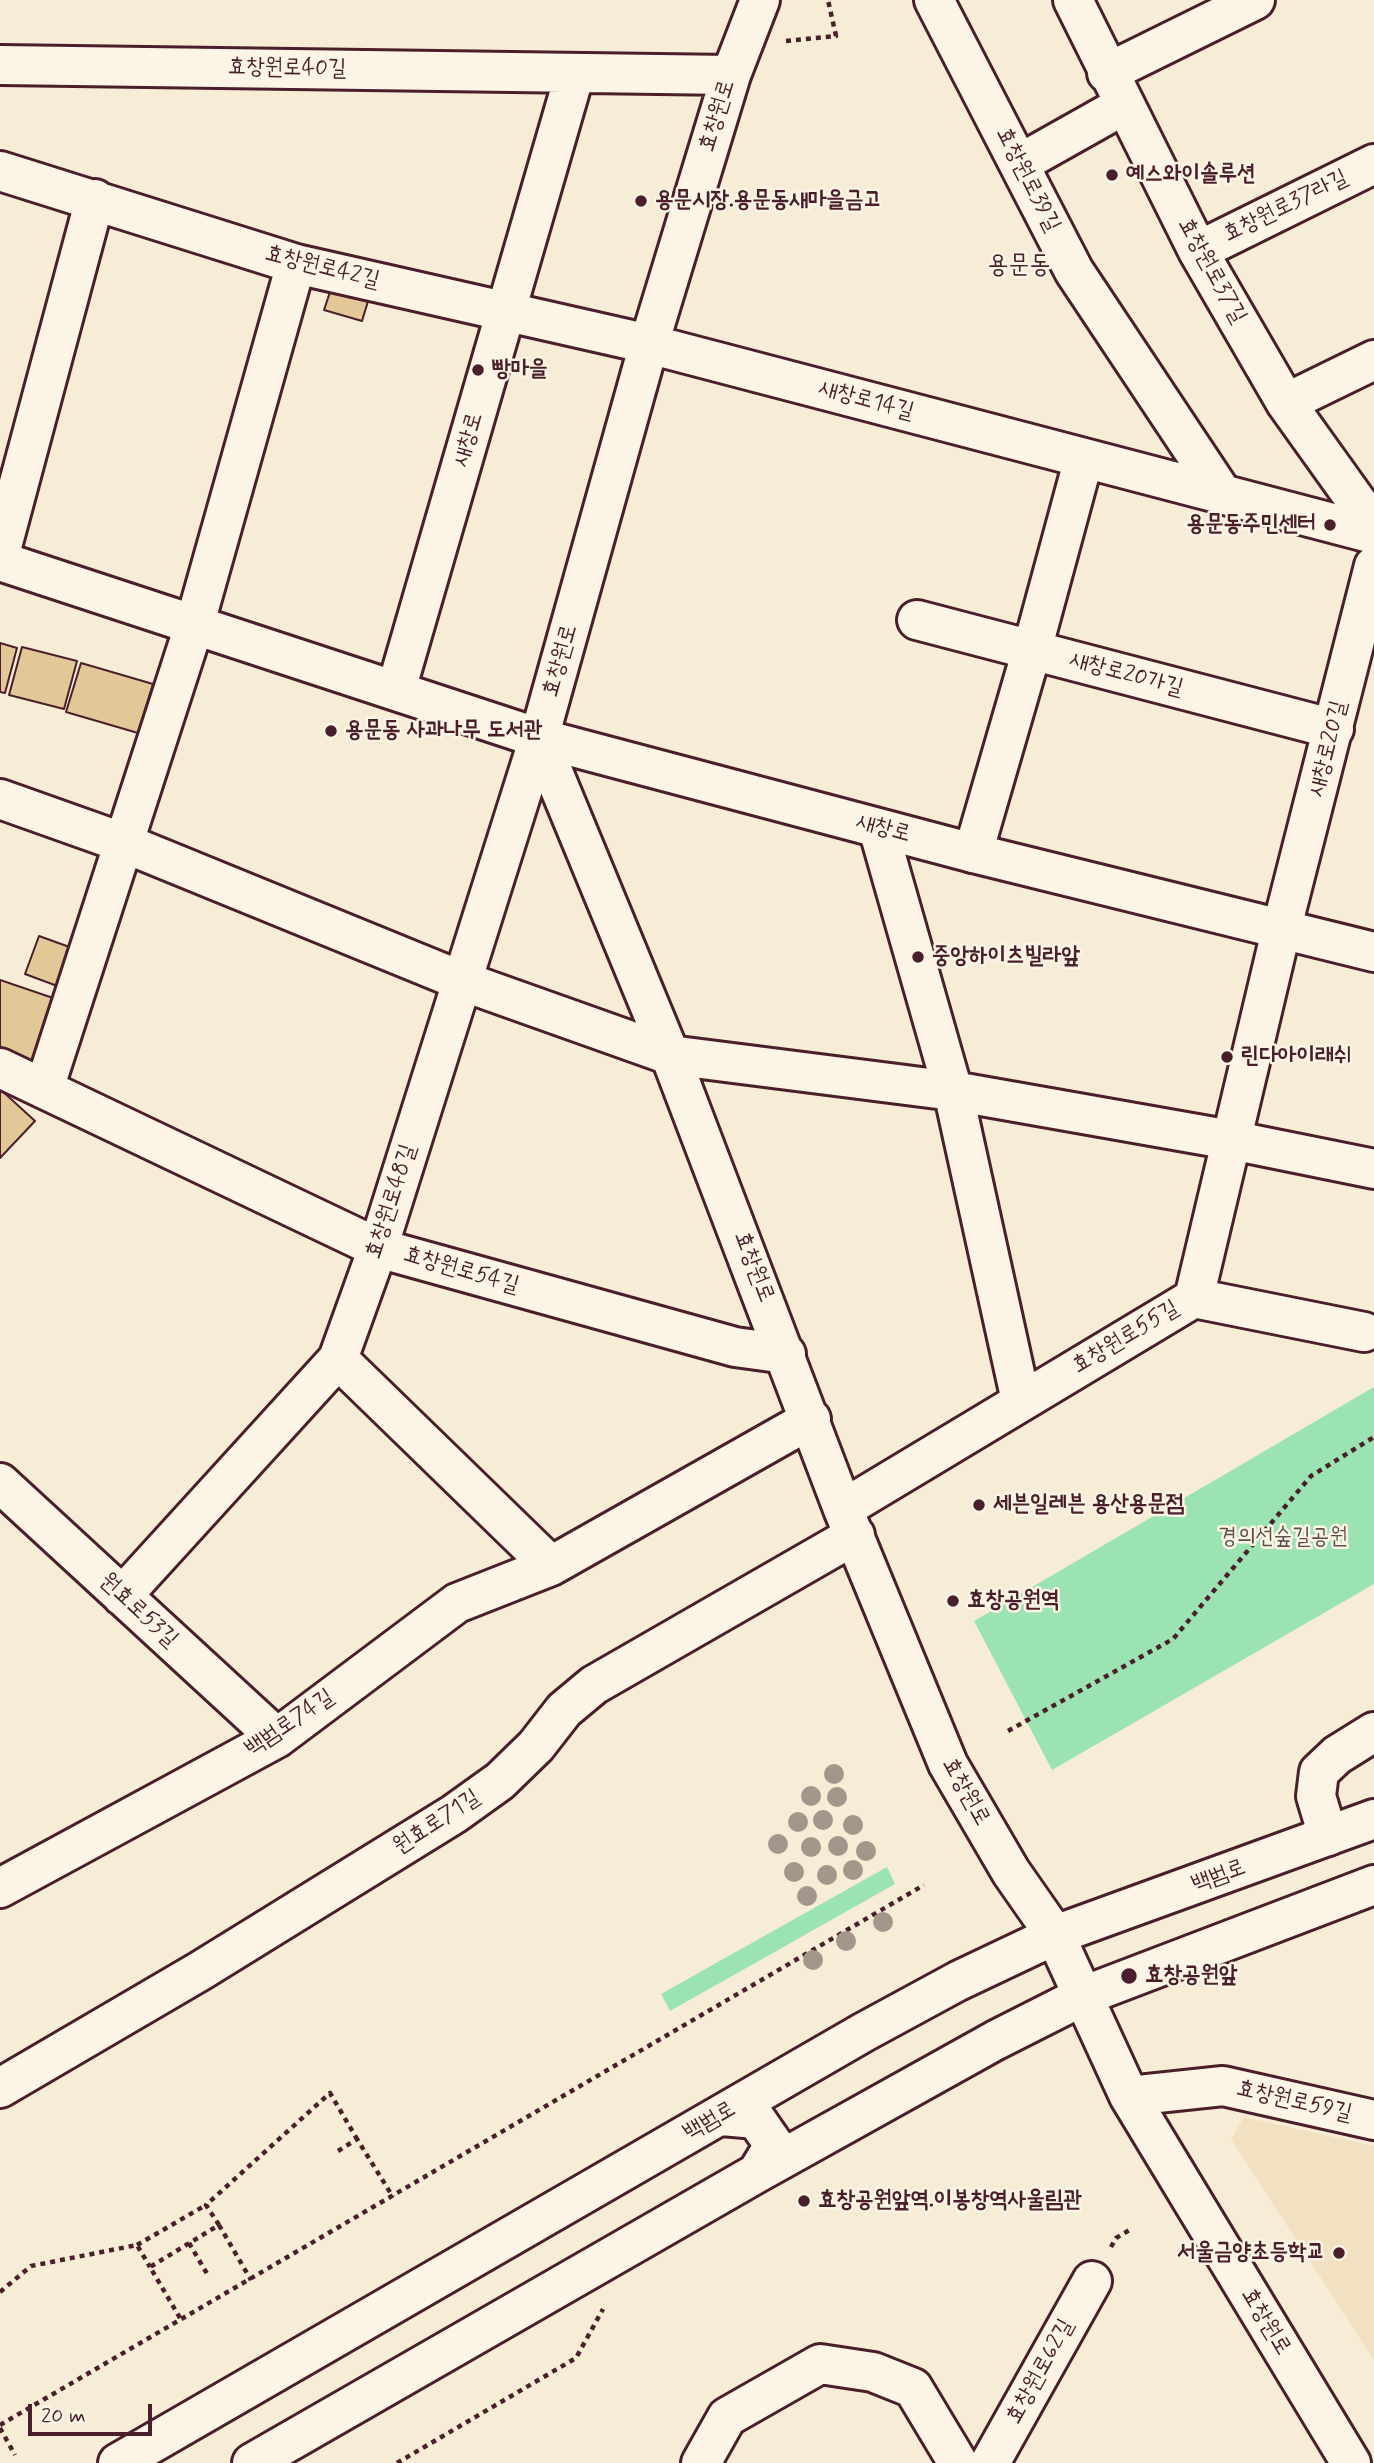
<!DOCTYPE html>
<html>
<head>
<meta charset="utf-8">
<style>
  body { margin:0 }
  #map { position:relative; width:1374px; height:2463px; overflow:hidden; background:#f7ecd5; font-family:Mynerve,sans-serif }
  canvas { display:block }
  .scale { position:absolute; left:28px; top:2404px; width:124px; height:32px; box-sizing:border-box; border:4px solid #4a1f2b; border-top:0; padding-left:9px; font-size:21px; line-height:24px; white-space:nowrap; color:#4a1f2b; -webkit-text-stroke:5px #fcf5e5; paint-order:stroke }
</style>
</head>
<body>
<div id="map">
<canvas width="1374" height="2463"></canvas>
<div class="scale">20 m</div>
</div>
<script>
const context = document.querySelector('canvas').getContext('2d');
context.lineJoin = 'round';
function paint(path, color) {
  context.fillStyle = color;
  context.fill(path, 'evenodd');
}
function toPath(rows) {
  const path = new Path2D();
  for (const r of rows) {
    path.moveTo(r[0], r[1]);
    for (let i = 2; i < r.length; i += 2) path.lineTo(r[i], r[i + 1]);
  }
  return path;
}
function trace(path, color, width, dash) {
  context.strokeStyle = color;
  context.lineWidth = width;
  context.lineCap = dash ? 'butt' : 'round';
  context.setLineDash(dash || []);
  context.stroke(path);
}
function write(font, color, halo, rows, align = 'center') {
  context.font = font + ' Mynerve,"Poor Story",sans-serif';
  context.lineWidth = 5;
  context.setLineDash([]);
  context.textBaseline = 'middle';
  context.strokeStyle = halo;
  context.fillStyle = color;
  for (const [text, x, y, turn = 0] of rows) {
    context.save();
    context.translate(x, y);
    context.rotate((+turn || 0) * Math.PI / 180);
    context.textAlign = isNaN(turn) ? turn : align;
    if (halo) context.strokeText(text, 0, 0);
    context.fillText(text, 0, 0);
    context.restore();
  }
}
const built = toPath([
  [1244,2117,1374,2146,1374,2360,1231,2139]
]);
const green = toPath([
  [1374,1387,1374,1584,1052,1770,974,1621],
  [887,1867,895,1884,670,2011,661,1994]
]);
const building = toPath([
  [334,280,372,288,362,321,324,310,334,280],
  [0,643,17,648,5,693,0,692,0,643],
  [22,647,77,661,64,709,9,695,22,647],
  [81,663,153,684,138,733,66,712,81,663],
  [39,936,75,949,60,987,25,974,39,936],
  [0,980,56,999,34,1065,0,1049,0,980],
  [0,1089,35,1121,0,1158,0,1089]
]);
const path = toPath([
  [786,41,836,36,828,0],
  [1008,1731,1173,1639,1311,1476,1374,1437],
  [338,2151,357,2139,393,2197],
  [219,2225,206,2205,330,2093,357,2139],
  [189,2243,209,2277],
  [137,2245,206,2205],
  [1111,2247,1116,2238,1133,2228],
  [0,2292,31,2266,137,2245,150,2267],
  [180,2318,150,2267,219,2225,251,2280],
  [0,2425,924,1885],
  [0,2428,15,2455],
  [397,2463,576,2358,603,2309]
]);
const minor = toPath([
  [934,0,1074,271,1223,495],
  [1073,0,1198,251,1286,403,1374,526],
  [0,65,731,75],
  [1107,73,1255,0],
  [1019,164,1124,105],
  [0,171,296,264,649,344,1374,534],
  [1198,251,1374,164],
  [1286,403,1374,360],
  [0,554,95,199],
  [917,620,1334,729],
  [396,690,575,73],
  [539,738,670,1055,843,1509,948,1764,1011,1872,1055,1935,1129,2096,1351,2463],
  [0,799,124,843,462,981,670,1055,953,1091,878,828],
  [973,853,1032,650,1084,458],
  [0,1068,378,1248,735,1347,786,1354],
  [44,1089,195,623,296,264],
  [1194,1298,1364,1332],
  [338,1359,551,1566],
  [1021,1401,953,1091,1231,1140,1374,1169],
  [0,1483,277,1738],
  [843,1509,1194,1298,1281,931,1374,566],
  [122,1596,338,1359,378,1248,539,738,649,344,731,75,760,0],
  [1328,1836,1316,1796,1319,1772,1337,1755,1374,1732],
  [0,1888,277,1738,457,1603,551,1566,811,1419],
  [0,2088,200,1971,454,1814,500,1781,536,1746,564,1710,594,1685,855,1535],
  [1129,2096,1223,2086,1374,2120],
  [701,2463,727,2417,820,2364,873,2372,913,2388,958,2463],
  [990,2463,1092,2281]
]);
const major = toPath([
  [0,561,539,738,973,853,1374,952],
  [722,2116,756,2119,774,2145,757,2173],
  [118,2463,864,2032,958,1981,1055,1935,1374,1819],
  [252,2463,757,2173,996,2040,1083,1996,1374,1885]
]);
const trees = [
  [834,1774],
  [811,1796],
  [837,1797],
  [823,1820],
  [798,1822],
  [853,1825],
  [778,1844],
  [838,1846],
  [811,1847],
  [866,1851],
  [853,1870],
  [794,1872],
  [827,1875],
  [807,1896],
  [883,1922],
  [846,1941],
  [813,1960]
];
const markers = [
  [1112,175,7,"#4a1f2b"],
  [641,201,7,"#4a1f2b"],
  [478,370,7,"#4a1f2b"],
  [1330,525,7,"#4a1f2b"],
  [331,731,7,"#4a1f2b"],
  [918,957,7,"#4a1f2b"],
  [1227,1057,7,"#4a1f2b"],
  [979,1505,7,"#4a1f2b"],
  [953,1601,7,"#4a1f2b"],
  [1129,1976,9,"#4a1f2b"],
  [804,2201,7,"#4a1f2b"],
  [1339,2253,7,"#4a1f2b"]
];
const streetNames = [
  ["효창원로40길",287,69,1],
  ["효창원로",718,116,-73],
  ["효창원로39길",1027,180,63],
  ["효창원로37라길",1286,207,-26],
  ["효창원로42길",322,268,14],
  ["효창원로37길",1211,271,61],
  ["새창로14길",866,401,15],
  ["새창로",469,440,-74],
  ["효창원로",561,661,-74],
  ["새창로20가길",1126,675,15],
  ["새창로20길",1329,749,-76],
  ["새창로",883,829,15],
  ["효창원로48길",392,1202,-72],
  ["효창원로",753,1267,69],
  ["효창원로54길",461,1271,16],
  ["효창원로55길",1126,1338,-31],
  ["원효로53길",138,1611,43],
  ["백범로74길",290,1724,-34],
  ["효창원로",965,1792,61],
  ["원효로71길",437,1823,-33],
  ["백범로",1219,1877,-20],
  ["효창원로59길",1294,2102,13],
  ["백범로",710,2122,-30],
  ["효창원로",1265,2322,59],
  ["효창원로62길",1041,2372,-61]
];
const poiNames = [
  ["예스와이솔루션",1126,175],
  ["용문시장.용문동새마을금고",655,201],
  ["빵마을",492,370],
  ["용문동주민센터",1316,525,"right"],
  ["용문동 사과나무 도서관",345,731],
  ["중앙하이츠빌라앞",932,957],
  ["린다아이래쉬",1241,1057],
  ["세븐일레븐 용산용문점",993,1505],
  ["효창공원역",967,1601],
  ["효창공원앞",1145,1976],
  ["효창공원앞역.이봉창역사울림관",818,2201],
  ["서울금양초등학교",1325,2253,"right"]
];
const parkNames = [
  ["경의선숲길공원",1283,1538]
];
const quarterNames = [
  ["용문동",1019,267]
];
paint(built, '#f1e1c2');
paint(green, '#9be3b2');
paint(building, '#e2c797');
trace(building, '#4a1f2b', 2);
trace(minor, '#4a1f2b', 44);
trace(major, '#4a1f2b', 44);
trace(path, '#4a1f2b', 4.5, [5, 5]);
trace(minor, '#fcf5e5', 38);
trace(major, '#fcf5e5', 38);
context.fillStyle = '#a3968a';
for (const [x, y] of trees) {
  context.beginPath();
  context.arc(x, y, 10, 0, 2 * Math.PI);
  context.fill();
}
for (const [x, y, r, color] of markers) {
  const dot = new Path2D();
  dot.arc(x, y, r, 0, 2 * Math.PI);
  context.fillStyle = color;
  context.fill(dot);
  trace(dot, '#fcf5e5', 2.5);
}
write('23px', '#4a1f2b', '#fcf5e5', streetNames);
write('bold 23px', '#4a1f2b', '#fcf5e5', poiNames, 'left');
write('23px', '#5e504d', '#fcf5e5', parkNames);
write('26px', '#4a1f2b', '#fcf5e5', quarterNames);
</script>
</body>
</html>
